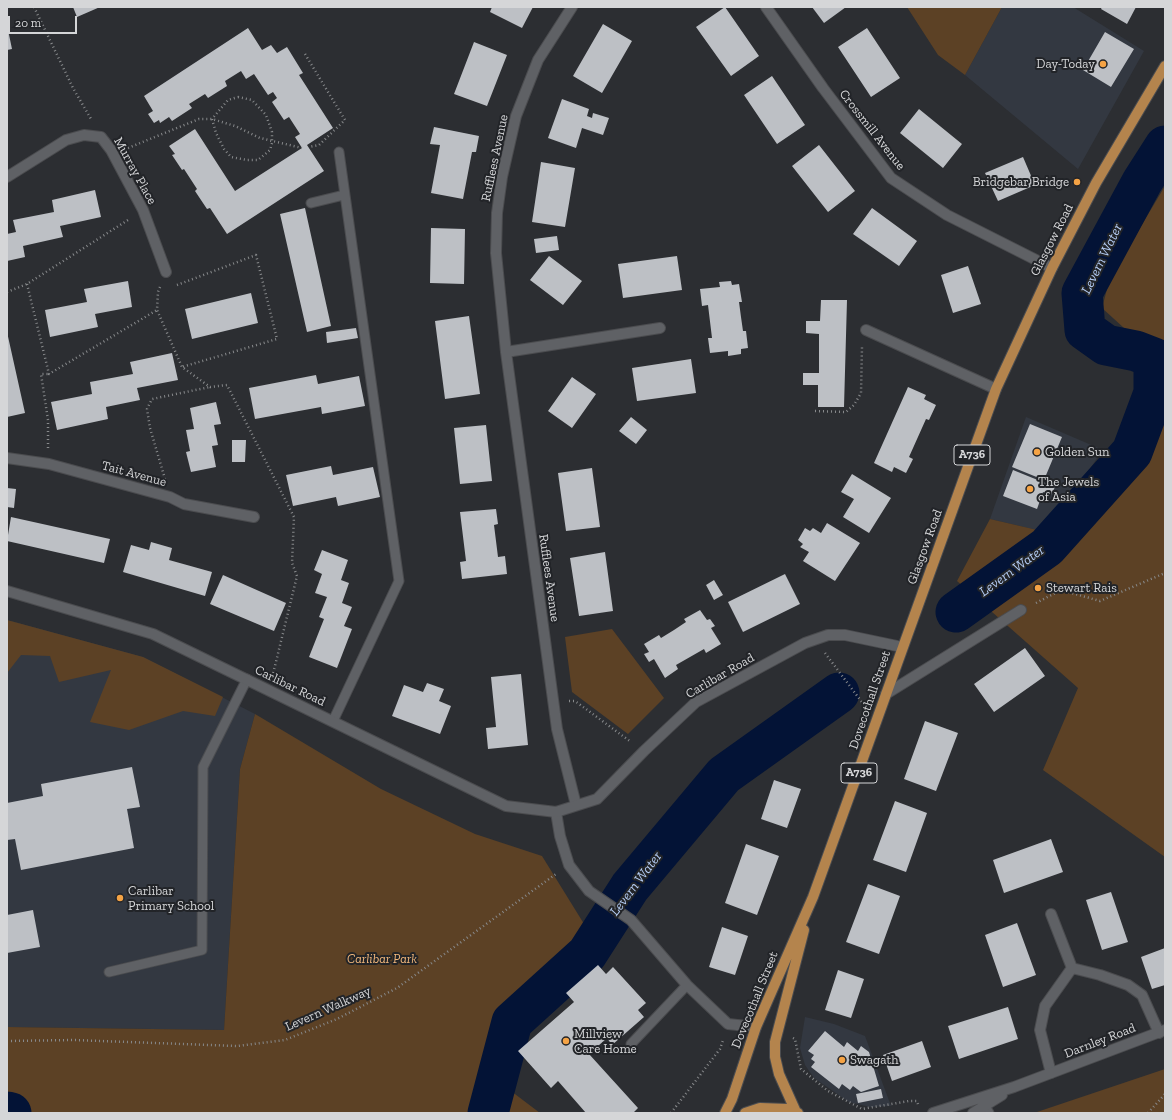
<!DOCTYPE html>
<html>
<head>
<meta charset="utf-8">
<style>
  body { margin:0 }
  #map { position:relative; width:1172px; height:1120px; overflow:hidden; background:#2c2e32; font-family:"Zilla Slab",serif }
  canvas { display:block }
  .frame { position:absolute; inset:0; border:8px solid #d5d6d8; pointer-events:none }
  .scale { position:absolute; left:8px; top:16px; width:69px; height:18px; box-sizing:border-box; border:2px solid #d5d6d8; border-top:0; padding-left:5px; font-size:12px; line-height:14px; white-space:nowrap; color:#d5d6d8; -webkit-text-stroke:3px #222428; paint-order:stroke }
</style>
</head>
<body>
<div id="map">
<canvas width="1172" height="1120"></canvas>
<div class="frame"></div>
<div class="scale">20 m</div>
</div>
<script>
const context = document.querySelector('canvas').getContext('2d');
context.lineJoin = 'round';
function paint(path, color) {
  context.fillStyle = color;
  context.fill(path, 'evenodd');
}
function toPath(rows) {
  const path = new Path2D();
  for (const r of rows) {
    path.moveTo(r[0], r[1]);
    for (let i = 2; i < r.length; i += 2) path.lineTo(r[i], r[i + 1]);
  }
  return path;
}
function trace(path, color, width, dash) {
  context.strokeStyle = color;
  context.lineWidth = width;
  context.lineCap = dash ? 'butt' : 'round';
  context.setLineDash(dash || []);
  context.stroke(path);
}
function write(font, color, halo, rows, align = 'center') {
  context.font = font + ' "Zilla Slab",serif';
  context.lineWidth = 4;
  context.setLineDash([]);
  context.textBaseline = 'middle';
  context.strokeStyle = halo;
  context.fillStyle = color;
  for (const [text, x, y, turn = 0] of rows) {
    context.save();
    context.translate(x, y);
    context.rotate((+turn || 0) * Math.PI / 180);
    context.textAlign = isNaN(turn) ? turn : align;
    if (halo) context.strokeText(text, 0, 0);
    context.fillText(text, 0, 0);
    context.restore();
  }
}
const built = toPath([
  [1002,7,1073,7,1144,51,1078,169,965,75],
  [1026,417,1103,450,1045,532,990,519],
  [7,620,143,657,255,714,240,769,224,1030,7,1027],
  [805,1017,834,1024,865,1036,891,1106,870,1107,849,1102,814,1078,805,1065,800,1048]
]);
const green = toPath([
  [907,7,1002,7,965,75,938,55],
  [1165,186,1165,857,1043,770,1078,688,957,581,990,519,1076,539,1145,438,1157,358,1102,308,1110,278],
  [7,620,143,657,223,697,215,716,183,711,129,730,90,722,111,670,59,682,50,656,21,655,7,673],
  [612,629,664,698,628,734,572,692,565,637],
  [255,714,381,789,475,834,542,856,602,953,525,1028,503,1085,540,1113,7,1113,7,1027,224,1030,240,769],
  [1165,1069,1165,1113,1034,1113]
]);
const river = toPath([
  [956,612,1047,547,1132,452,1154,393,1154,358,1136,351,1106,345,1085,330,1082,293,1142,182,1165,146],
  [7,1112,11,1113],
  [488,1113,512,1022,587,954,630,887,724,775,839,693]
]);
const building = toPath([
  [73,7,100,7,77,17],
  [492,7,533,7,522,28,490,12],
  [725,7,759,56,731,76,696,27],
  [812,7,846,7,824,23],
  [1102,7,1136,7,1127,24,1101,9],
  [603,24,632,41,602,93,573,76],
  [7,25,12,49,7,50],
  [248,28,262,50,271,45,277,53,287,47,303,73,299,75,333,128,307,145,324,171,227,234,210,208,207,209,195,191,197,189,184,169,182,170,172,155,175,154,169,146,195,129,235,191,302,148,295,137,300,134,289,117,284,120,272,102,277,98,273,92,268,95,254,74,246,79,241,71,225,81,227,86,208,98,205,94,189,104,192,108,172,121,169,117,160,123,159,120,154,123,148,114,153,111,144,96],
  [867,28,900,78,871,97,838,47],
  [1105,32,1134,49,1111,87,1083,70],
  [474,42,507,55,487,106,454,94],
  [772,76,805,125,777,144,744,95],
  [562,99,589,109,587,116,592,118,593,113,609,118,603,135,582,128,576,148,548,138],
  [919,109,962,144,943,168,900,133],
  [434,127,479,136,476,152,472,152,463,199,431,193,440,145,430,144],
  [819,145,855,191,828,212,792,166],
  [1023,157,1035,185,998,201,985,173],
  [541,162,575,168,565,227,532,222],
  [95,190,101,217,60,226,63,237,23,246,25,257,7,261,7,234,16,232,13,220,54,212,52,200],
  [305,208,331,326,307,332,280,214],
  [872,208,917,241,899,266,853,234],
  [431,228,465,229,464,284,430,283],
  [557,236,559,250,536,253,534,239],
  [549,256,582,281,563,305,530,280],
  [677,256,682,290,623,298,618,264],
  [968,266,981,304,953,313,941,275],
  [128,281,132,307,95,314,98,327,50,337,45,310,87,302,84,289],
  [731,281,732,285,739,284,742,302,739,302,741,317,743,331,746,331,748,348,741,349,741,354,728,356,728,351,710,353,708,338,712,338,708,305,702,306,700,289,720,287,719,282],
  [251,293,258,323,192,339,185,309],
  [821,300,847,300,844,407,818,407,818,385,803,385,803,373,819,373,819,334,806,333,806,321,820,321],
  [469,316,480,394,445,399,435,321],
  [356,328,358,338,327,343,326,332],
  [7,332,25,413,7,417],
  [172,353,178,380,137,388,140,400,106,407,108,419,57,430,51,402,92,394,90,382,133,374,130,362],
  [691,359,696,393,637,401,632,368],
  [316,375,318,384,359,376,365,406,322,414,321,407,255,419,249,388],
  [572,377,596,394,572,428,548,411],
  [908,387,926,395,924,399,936,405,929,420,926,419,909,457,913,459,906,473,894,467,892,472,874,463],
  [216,402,221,424,214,425,218,445,212,446,216,467,191,472,186,452,190,451,186,430,194,429,190,408],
  [631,417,647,430,636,444,619,431],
  [1030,424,1062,437,1044,480,1012,467],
  [486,425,492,481,460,484,454,428],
  [232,440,246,440,245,462,232,462],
  [331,466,333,475,373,467,380,497,338,506,336,497,293,506,286,475],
  [592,468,600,527,566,531,558,473],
  [1013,470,1055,487,1051,495,1043,492,1037,509,1003,496],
  [852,474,891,498,869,533,843,517,854,499,841,492],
  [7,488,16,489,14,508,7,507],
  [496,509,498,524,494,525,498,557,505,556,507,574,462,579,460,562,466,561,460,512],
  [11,517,110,539,104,563,7,541],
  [827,523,860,543,835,581,803,561,809,552,800,547,803,544,798,540,805,528,810,531,813,528,821,533],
  [151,542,172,548,169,560,212,572,205,596,123,572,131,545,149,550],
  [322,550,348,560,341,580,349,583,342,603,352,607,344,626,352,629,337,668,309,657,324,619,319,617,327,597,315,593,322,574,314,570],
  [605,552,613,611,579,616,570,558],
  [785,574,800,604,743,632,728,602],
  [223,575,286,603,274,631,210,604],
  [714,580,723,595,714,600,706,585],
  [700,610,707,620,710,619,715,626,711,628,721,644,706,653,704,649,676,665,678,669,665,678,654,659,649,662,644,654,649,652,644,644,659,635,661,638,674,630,686,622,684,619],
  [1025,648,1045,676,994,712,974,684],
  [521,674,528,745,488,749,486,728,496,727,491,677],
  [427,683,444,689,439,701,451,706,440,734,392,716,404,685,423,692],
  [925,721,958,733,936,791,904,779],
  [132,767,140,807,127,809,134,848,21,870,15,839,7,840,7,803,43,796,41,784],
  [774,780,801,789,787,828,761,819],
  [895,801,927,813,906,872,873,860],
  [1051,839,1063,872,1004,893,993,860],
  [746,844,779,856,757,915,725,903],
  [868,884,900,896,879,954,846,942],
  [1111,892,1128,942,1102,950,1086,900],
  [33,910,40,947,7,953,7,915],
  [1017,923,1036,975,1003,987,985,935],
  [722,927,748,936,735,975,709,967],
  [1165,948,1165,985,1152,989,1141,957],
  [598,965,606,974,613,967,646,1003,638,1010,644,1017,612,1045,607,1038,589,1054,638,1108,633,1113,586,1113,558,1081,551,1088,518,1051,574,1002,566,993],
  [838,970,864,979,851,1018,825,1010],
  [1008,1007,1018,1039,959,1059,948,1026],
  [825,1031,844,1047,847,1042,858,1051,861,1046,869,1052,879,1086,861,1092,853,1086,850,1090,842,1084,839,1089,811,1067,815,1062,811,1059,814,1055,808,1051],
  [922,1041,931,1067,892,1081,883,1055],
  [881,1089,883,1098,858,1103,856,1094]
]);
const path = toPath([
  [34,7,73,88,91,119],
  [305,54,345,120,319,145,309,147],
  [238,97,252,100,266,115,272,132,272,143,270,150,258,160,247,160,231,157,224,149,216,133,212,119,228,100,238,97],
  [128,148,199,119,212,119,235,126,260,138,302,148],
  [27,284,49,374,157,310],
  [177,285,256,255,277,339,182,367],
  [160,287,158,292,157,310,182,367,210,387,227,385,294,517,292,563,297,576,273,674],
  [7,292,27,284,128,220],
  [815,411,846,412,854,405,861,393,862,347],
  [48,448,48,420,41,374,49,374],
  [165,479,150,428,147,409,152,399,210,387],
  [1036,603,1061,590,1100,601,1165,573],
  [825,653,864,705],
  [569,701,575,701,631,742],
  [793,1038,795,1039,801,1069,828,1091,862,1109,909,1101,917,1101,918,1104],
  [7,1041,73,1040,237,1046,285,1040,337,1019,397,988,556,874],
  [671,1113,720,1049,723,1040],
  [1148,1113,1165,1094]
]);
const lane = toPath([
  [311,203,344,195],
  [333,721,399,581,339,152],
  [109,972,202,950,203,767,247,679],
  [631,1044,687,985],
  [985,1106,989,1113]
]);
const street = toPath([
  [572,7,538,60,516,116,502,177,497,213,496,253,506,352,557,729,576,805],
  [766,7,823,88,891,178,947,215,1052,268],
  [7,177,66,140,84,135,101,137,111,150,143,210,166,272],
  [866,330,996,389],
  [506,352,660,328],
  [7,458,49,464,170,497,184,504,254,517],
  [886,694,1021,610],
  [556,812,560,836,569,865,589,891,631,920,687,985,728,1024,756,1027],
  [1051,914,1072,968],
  [1051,1073,1040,1030,1045,1006,1072,968,1100,975,1128,985,1142,995,1159,1033]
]);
const secondary = toPath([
  [7,591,153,634,506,806,556,812,597,799,644,751,696,702,805,643,828,635,845,635,902,647],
  [933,1113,1014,1087,1165,1030],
  [973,1113,1002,1095]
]);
const primary = toPath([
  [796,1112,779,1074,775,1057,775,1042,804,930],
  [725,1113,732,1099,756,1027,813,897,996,389,1052,268,1096,183,1165,66],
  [745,1113,760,1108,787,1109,798,1113]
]);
const markers = [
  [1103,64,4,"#f5a345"],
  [1077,182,4,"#f5a345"],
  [1037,452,4,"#f5a345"],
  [1030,489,4,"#f5a345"],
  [1038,588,4,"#f5a345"],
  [120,898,4,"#f5a345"],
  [566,1041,4,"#f5a345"],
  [842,1060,4,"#f5a345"]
];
const shields = [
  [972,455,36],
  [859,773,36]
];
const shieldNames = [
  ["A736",972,455],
  ["A736",859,773]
];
const poiNames = [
  ["Day-Today",1095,64,"right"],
  ["Bridgebar Bridge",1069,182,"right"],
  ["Golden Sun",1045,452],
  ["The Jewels",1038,482],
  ["of Asia",1038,497],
  ["Stewart Rais",1046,588],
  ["Carlibar",128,891],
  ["Primary School",128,906],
  ["Millview",574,1034],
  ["Care Home",574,1049],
  ["Swagath",850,1060]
];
const streetNames = [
  ["Crossmill Avenue",872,130,52],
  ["Rufflees Avenue",495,158,-78],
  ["Murray Place",135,171,61],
  ["Glasgow Road",1052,240,-63],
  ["Tait Avenue",134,474,15],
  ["Glasgow Road",925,547,-70],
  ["Rufflees Avenue",549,578,82],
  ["Carlibar Road",720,676,-30],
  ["Carlibar Road",290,686,26],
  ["Dovecothall Street",870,700,-71],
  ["Dovecothall Street",755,1000,-68],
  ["Levern Walkway",328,1009,-24],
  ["Darnley Road",1100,1041,-21]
];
const parkNames = [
  ["Carlibar Park",382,959]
];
const waterNames = [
  ["Levern Water",1102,259,-64],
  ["Levern Water",1012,571,-36],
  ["Levern Water",636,884,-53]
];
paint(built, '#333841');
paint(green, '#5c4125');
trace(river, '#031336', 41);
paint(building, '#bdc0c5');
trace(lane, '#4b4c4f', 11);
trace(street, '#4b4c4f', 12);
trace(secondary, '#4b4c4f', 12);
trace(primary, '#4b4c4f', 12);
trace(path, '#888a8c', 2.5, [1, 3]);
trace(lane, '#5f6165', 9);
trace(street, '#5f6165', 10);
trace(secondary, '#5f6165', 10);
trace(primary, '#b4844d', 10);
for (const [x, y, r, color] of markers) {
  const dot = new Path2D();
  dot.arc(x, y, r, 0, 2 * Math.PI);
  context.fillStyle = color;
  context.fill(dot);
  trace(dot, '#222428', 1.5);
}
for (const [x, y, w] of shields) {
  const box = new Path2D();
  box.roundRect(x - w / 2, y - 10, w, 20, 3);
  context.fillStyle = '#222428';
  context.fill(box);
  trace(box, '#d5d6d8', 1);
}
write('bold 12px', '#d5d6d8', null, shieldNames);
write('13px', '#d5d6d8', '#222428', poiNames, 'left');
write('13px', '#d5d6d8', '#222428', streetNames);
write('italic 13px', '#f4b97d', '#222428', parkNames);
write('italic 14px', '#b5cdf5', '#222428', waterNames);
</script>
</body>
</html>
